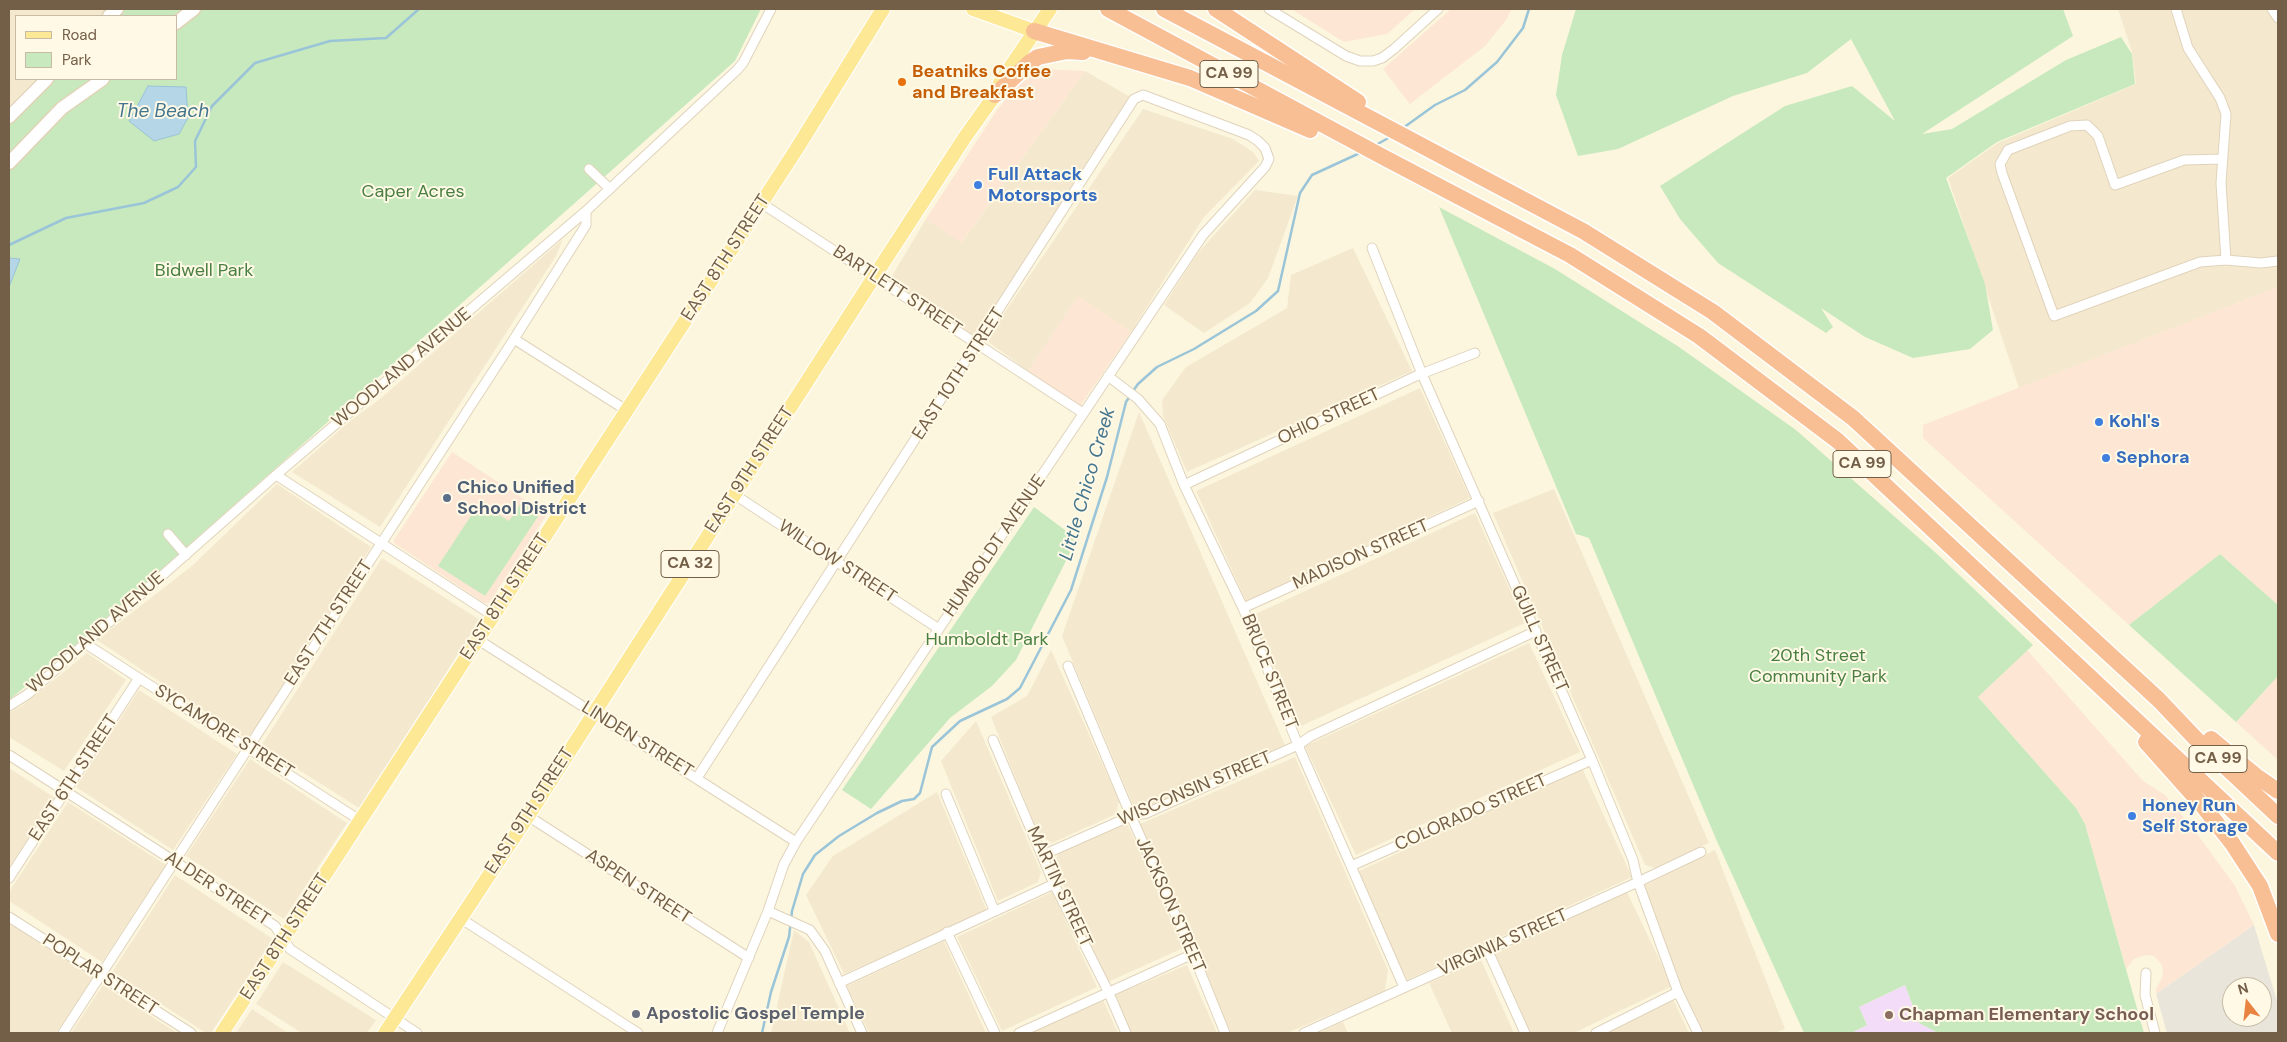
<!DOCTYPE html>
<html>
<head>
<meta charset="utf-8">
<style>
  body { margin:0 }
  #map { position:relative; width:2287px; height:1042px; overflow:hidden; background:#fcf6df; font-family:"DM Sans",sans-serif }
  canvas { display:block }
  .frame { position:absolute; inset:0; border:10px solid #735e47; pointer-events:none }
  .legend { position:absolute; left:15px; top:15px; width:162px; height:65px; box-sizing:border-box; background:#fff9e6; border:1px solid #c7bba6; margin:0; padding:6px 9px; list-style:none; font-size:15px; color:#735e47 }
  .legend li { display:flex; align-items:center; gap:10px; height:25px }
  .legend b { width:25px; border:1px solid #c7bba6 }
  .north { position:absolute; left:2222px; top:977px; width:50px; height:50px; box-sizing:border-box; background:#fff9e6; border:1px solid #c7bba6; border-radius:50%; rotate:344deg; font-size:14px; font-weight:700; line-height:20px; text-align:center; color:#735e47 }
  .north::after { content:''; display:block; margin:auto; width:18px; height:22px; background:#e98342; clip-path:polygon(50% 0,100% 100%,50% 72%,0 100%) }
</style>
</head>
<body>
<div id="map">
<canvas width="2287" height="1042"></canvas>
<div class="frame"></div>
<ul class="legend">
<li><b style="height:6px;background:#fde896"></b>Road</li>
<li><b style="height:14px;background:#c8e9be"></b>Park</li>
</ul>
<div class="north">N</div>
</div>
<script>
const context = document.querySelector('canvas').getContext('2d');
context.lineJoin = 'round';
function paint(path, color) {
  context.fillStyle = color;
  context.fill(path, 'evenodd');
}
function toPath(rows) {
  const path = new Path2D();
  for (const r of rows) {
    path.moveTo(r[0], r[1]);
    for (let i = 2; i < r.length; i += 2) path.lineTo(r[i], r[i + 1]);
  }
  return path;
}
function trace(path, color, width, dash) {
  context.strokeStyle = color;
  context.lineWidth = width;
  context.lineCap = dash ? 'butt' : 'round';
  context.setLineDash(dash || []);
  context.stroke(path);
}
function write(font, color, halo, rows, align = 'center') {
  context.font = font + ' "DM Sans",sans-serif';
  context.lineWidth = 4;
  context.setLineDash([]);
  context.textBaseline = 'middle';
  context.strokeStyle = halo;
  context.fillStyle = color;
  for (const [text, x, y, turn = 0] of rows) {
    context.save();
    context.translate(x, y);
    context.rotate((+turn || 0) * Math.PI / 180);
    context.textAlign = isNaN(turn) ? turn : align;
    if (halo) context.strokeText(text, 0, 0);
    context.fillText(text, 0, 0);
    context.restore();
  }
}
const residential = toPath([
  [9,9,107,9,100,16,16,16,16,79,36,79,9,106],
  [2118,9,2278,9,2278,287,2019,388,1948,178,1998,143,2136,84,2132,52],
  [1085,71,1132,98,975,337,889,281,926,219,962,242],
  [1143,109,1233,139,1253,152,1259,161,1204,217,1131,332,1078,296,1028,371,986,340],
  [1255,190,1298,196,1268,278,1250,303,1204,333,1164,305,1197,254],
  [563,239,556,256,380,527,292,472,350,421,380,399],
  [1353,248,1412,371,1187,472,1163,416,1162,400,1186,367,1287,308,1291,275],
  [1420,388,1470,498,1246,601,1196,491],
  [1139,412,1285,745,1146,809,1135,810,1062,636],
  [277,484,371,547,248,740,97,640,193,565],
  [1554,489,1709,843,1655,868,1645,865,1493,513],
  [1475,513,1525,623,1301,726,1251,616],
  [382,558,480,620,359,808,261,746],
  [1529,643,1580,752,1356,855,1305,746],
  [1051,650,1119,801,1116,814,1052,843,1039,835,991,717,1027,696],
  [87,653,126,680,64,771,9,737,9,713,23,705],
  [139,690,237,754,173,850,76,787],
  [976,721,1041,872,1038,882,998,901,941,761],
  [1295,757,1388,970,1385,991,1287,1033,1231,1033,1140,824],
  [250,759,347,823,284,919,186,856],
  [9,768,55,798,9,868],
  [1582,768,1632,877,1407,980,1357,872],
  [937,792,987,911,844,974,806,895,833,856],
  [68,802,166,865,102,962,9,901,9,892],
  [1126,821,1183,948,1108,982,1055,867,1056,858,1061,850],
  [1715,850,1785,1029,1775,1033,1702,1033,1682,990,1643,886],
  [175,875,273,939,211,1033,206,1033,112,972],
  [1626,890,1672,986,1574,1033,1530,1033,1495,954],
  [1052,892,1097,987,1002,1031,957,937],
  [9,923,93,978,56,1033,9,1033],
  [794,930,809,942,850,1033,771,1033],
  [944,941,986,1033,869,1033,847,986],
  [1481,960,1514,1033,1452,1033,1429,983],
  [283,962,376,1020,367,1033,302,1033,256,1004],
  [1187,965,1217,1033,1131,1033,1115,995],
  [103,985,177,1033,71,1033],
  [1673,999,1689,1033,1605,1033],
  [1103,1000,1118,1033,1030,1033],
  [252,1009,288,1033,236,1033],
  [1343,1022,1348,1033,1318,1033]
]);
const commercial = toPath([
  [1291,9,1415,9,1387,34,1344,42],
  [1451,9,1511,10,1506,20,1485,46,1410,104,1383,69],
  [1040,69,1085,71,961,243,926,219,997,110,1016,87],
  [2278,287,2278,605,2220,554,2129,625,1923,438,1923,425],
  [1078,296,1131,332,1080,406,1028,371],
  [452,452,547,514,489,603,484,603,394,543,394,540],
  [2027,650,2143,781,2165,795,2195,831,2235,886,2254,925,2156,994,2156,989,2163,976,2162,965,2154,956,2146,955,2134,959,2126,969,2085,824,2076,808,1978,697],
  [2278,676,2278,760,2236,722]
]);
const industrial = toPath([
  [2254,925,2278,1004,2278,1033,2167,1033,2156,994],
  [2232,987,2262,987,2262,1017,2232,1017]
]);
const education = toPath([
  [1905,985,1919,1023,1938,1033,1851,1033,1867,1025,1859,1007]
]);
const green = toPath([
  [124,9,761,9,735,61,84,638,9,700,9,123,53,79,176,79,176,16,116,16],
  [1576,9,2063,9,2073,36,1922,134,1952,129,2066,60,2121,37,2132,54,2135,84,1997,142,1946,178,1985,284,1993,330,1970,349,1913,358,1865,337,1821,308,1833,327,1826,333,1718,263,1680,219,1660,186,1785,106,1852,86,1895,121,1851,39,1807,73,1733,96,1618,149,1578,156,1556,95,1562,55],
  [1439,207,1555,269,1679,347,1796,430,1936,553,2033,645,1978,697,2076,808,2085,824,2144,1033,1938,1033,1919,1023,1905,985,1859,1007,1867,1025,1851,1033,1804,1033,1716,839,1589,538,1576,534],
  [523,500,541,512,485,596,438,566,478,505,486,507,509,521],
  [1034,507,1077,539,1016,660,992,686,950,718,871,809,842,790],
  [2220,554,2278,605,2278,676,2236,722,2129,625]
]);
const water = toPath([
  [148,86,186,87,188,118,179,134,154,141,129,121,148,86],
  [9,258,20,259,9,287,9,258]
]);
const stream = toPath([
  [1403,128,1435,105,1465,90,1497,62,1523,28,1529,9],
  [1376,145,1390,137],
  [9,245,66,218,144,203,178,187,196,167,195,141,212,106,255,63,330,41,386,38,419,9],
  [1133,391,1138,384,1157,367,1194,349,1256,311,1278,291,1300,193,1312,175,1362,152],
  [762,1033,771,992,789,937,792,911,803,874,815,855,839,836,877,813,902,801,914,799,920,793,932,747,960,721,1007,699,1020,688,1071,590,1107,477,1126,402,1130,396]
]);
const street = toPath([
  [1269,9,1346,56,1360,61,1373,61,1382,58,1394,49,1438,9],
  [2176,9,2188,48,2220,98,2226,114,2221,183,2226,260],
  [2272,9,2278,18],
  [2223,159,2184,160,2115,185,2098,136,2087,125,2070,126,2008,150,2000,164,2002,173,2054,316,2200,262,2226,260,2261,263,2278,261],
  [589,169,610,189],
  [761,203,1083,413],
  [1372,248,1422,374,1592,760,1633,860,1638,882,1678,992,1698,1033],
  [514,339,626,410],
  [1108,376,1138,399,1160,424,1184,485,1243,608,1298,745,1404,987],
  [276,475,492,615],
  [1184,485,1416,376,1475,353],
  [735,495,939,629],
  [168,534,186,555],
  [1243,608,1479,501],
  [477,639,796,842],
  [86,644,361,821],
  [1068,666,1131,816,1193,954,1225,1033],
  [9,706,28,694,276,475,586,211,737,70,743,63,771,9],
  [993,740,1054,884,1108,991,1126,1033],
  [9,755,275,926,290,949,417,1033],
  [697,778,1134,99,1143,95,1249,135,1258,141,1265,148,1269,159,1265,167,1203,235,796,842,784,864,768,911,717,1033],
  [946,794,994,910],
  [528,816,749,958],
  [1043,855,1131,816,1147,813,1298,745,1311,736,1536,631],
  [1351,866,1592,760],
  [9,878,139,678],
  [768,911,810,930,825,951,862,1033],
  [9,917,191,1033],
  [460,918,638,1033],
  [947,932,995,1033],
  [1488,951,1525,1033],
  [2146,973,2145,995,2155,1033],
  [839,983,1054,884],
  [63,1033,514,339,586,225,586,211],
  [1019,1033,1193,954],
  [1304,1033,1638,882,1701,852],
  [1596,1033,1678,992]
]);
const secondary = toPath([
  [109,16,117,9],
  [176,23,194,9],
  [9,117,47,79],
  [9,163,62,108,103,79]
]);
const primary = toPath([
  [973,9,1034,31],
  [222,1033,796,150,883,9],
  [385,1033,528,816,874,277,965,137,995,95,1001,81,1050,9]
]);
const highway = toPath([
  [1108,9,1385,158,1570,255,1699,336,1838,441,2278,853],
  [1164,9,1583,231,1713,312,1853,418,2159,700,2196,739,2278,816],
  [1216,9,1358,102],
  [1034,31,1190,78,1310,130],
  [995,95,1029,63,1038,57,1067,51,1083,52],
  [2211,739,2256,776,2278,791],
  [2146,742,2203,806,2232,843,2260,886,2278,934]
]);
const markers = [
  [902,82,5,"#e8710a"],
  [978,185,5,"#3f7fe0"],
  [2099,422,5,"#3f7fe0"],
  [2106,458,5,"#3f7fe0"],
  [447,498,5,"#5c6f8a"],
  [2132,816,5,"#3f7fe0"],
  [636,1014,5,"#6b7280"],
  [1889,1015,5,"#8d6e63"]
];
const shields = [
  [1229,74,58],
  [1862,464,58],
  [690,564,58],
  [2218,759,58]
];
const shieldNames = [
  ["CA 99",1229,74],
  ["CA 99",1862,464],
  ["CA 32",690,564],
  ["CA 99",2218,759]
];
const foodNames = [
  ["Beatniks Coffee",912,72],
  ["and Breakfast",912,93]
];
const shopNames = [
  ["Full Attack",988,175],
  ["Motorsports",988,196],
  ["Kohl's",2109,422],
  ["Sephora",2116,458],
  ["Honey Run",2142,806],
  ["Self Storage",2142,827]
];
const parkNames = [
  ["Caper Acres",413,192],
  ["Bidwell Park",204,271],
  ["Humboldt Park",987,640],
  ["20th Street",1818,656],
  ["Community Park",1818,677]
];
const streetNames = [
  ["EAST 8TH STREET",726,258,-57],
  ["BARTLETT STREET",897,291,33],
  ["WOODLAND AVENUE",402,368,-40],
  ["EAST 10TH STREET",959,374,-57],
  ["OHIO STREET",1329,417,-25],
  ["EAST 9TH STREET",750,470,-57],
  ["HUMBOLDT AVENUE",995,546,-56],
  ["MADISON STREET",1361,555,-24],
  ["WILLOW STREET",837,562,33],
  ["EAST 8TH STREET",505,597,-57],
  ["EAST 7TH STREET",329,623,-57],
  ["WOODLAND AVENUE",96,633,-41],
  ["GUILL STREET",1539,639,66],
  ["BRUCE STREET",1269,672,68],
  ["SYCAMORE STREET",224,732,32],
  ["LINDEN STREET",637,740,32],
  ["EAST 6TH STREET",74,778,-57],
  ["WISCONSIN STREET",1195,789,-23],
  ["EAST 9TH STREET",530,811,-57],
  ["COLORADO STREET",1471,813,-24],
  ["ASPEN STREET",638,887,33],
  ["MARTIN STREET",1059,887,65],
  ["ALDER STREET",217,889,33],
  ["JACKSON STREET",1170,905,66],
  ["EAST 8TH STREET",285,937,-57],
  ["VIRGINIA STREET",1503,943,-24],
  ["POPLAR STREET",100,975,33]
];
const serviceNames = [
  ["Chico Unified",457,488],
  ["School District",457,509]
];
const worshipNames = [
  ["Apostolic Gospel Temple",646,1014]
];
const educationNames = [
  ["Chapman Elementary School",1899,1015]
];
const waterNames = [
  ["The Beach",163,112],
  ["Little Chico Creek",1088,484,-74]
];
paint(residential, '#f4e9ce');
paint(commercial, '#fde6d3');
paint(industrial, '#eae5db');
paint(education, '#f3dcf8');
paint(green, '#c8e9be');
paint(water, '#b4d6e6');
trace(water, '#9ac4d7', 1);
trace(stream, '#9ac4d7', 2.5);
trace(street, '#e0d3bb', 11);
trace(secondary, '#e2d2b6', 15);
trace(primary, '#fff', 16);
trace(highway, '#fff', 19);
trace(street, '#fff', 9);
trace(secondary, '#fff', 12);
trace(primary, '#fde896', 14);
trace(highway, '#f8bf95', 16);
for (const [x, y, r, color] of markers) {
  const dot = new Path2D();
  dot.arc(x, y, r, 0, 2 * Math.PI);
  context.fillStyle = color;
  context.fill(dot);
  trace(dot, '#fff9e6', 2);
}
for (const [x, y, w] of shields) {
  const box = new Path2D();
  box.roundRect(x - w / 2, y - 13.5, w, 27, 4);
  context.fillStyle = '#fff9e6';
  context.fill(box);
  trace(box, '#735e47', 1);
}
write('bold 16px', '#735e47', null, shieldNames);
write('bold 18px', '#c56008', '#fff9e6', foodNames, 'left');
write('bold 18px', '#366cbe', '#fff9e6', shopNames, 'left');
write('18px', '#497f41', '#fff9e6', parkNames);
write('18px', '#735e47', '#fff9e6', streetNames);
write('bold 18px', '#4e5e75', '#fff9e6', serviceNames, 'left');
write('bold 18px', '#5b616d', '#fff9e6', worshipNames, 'left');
write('bold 18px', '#785e54', '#fff9e6', educationNames, 'left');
write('italic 19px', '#43758e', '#fff9e6', waterNames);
</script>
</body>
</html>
